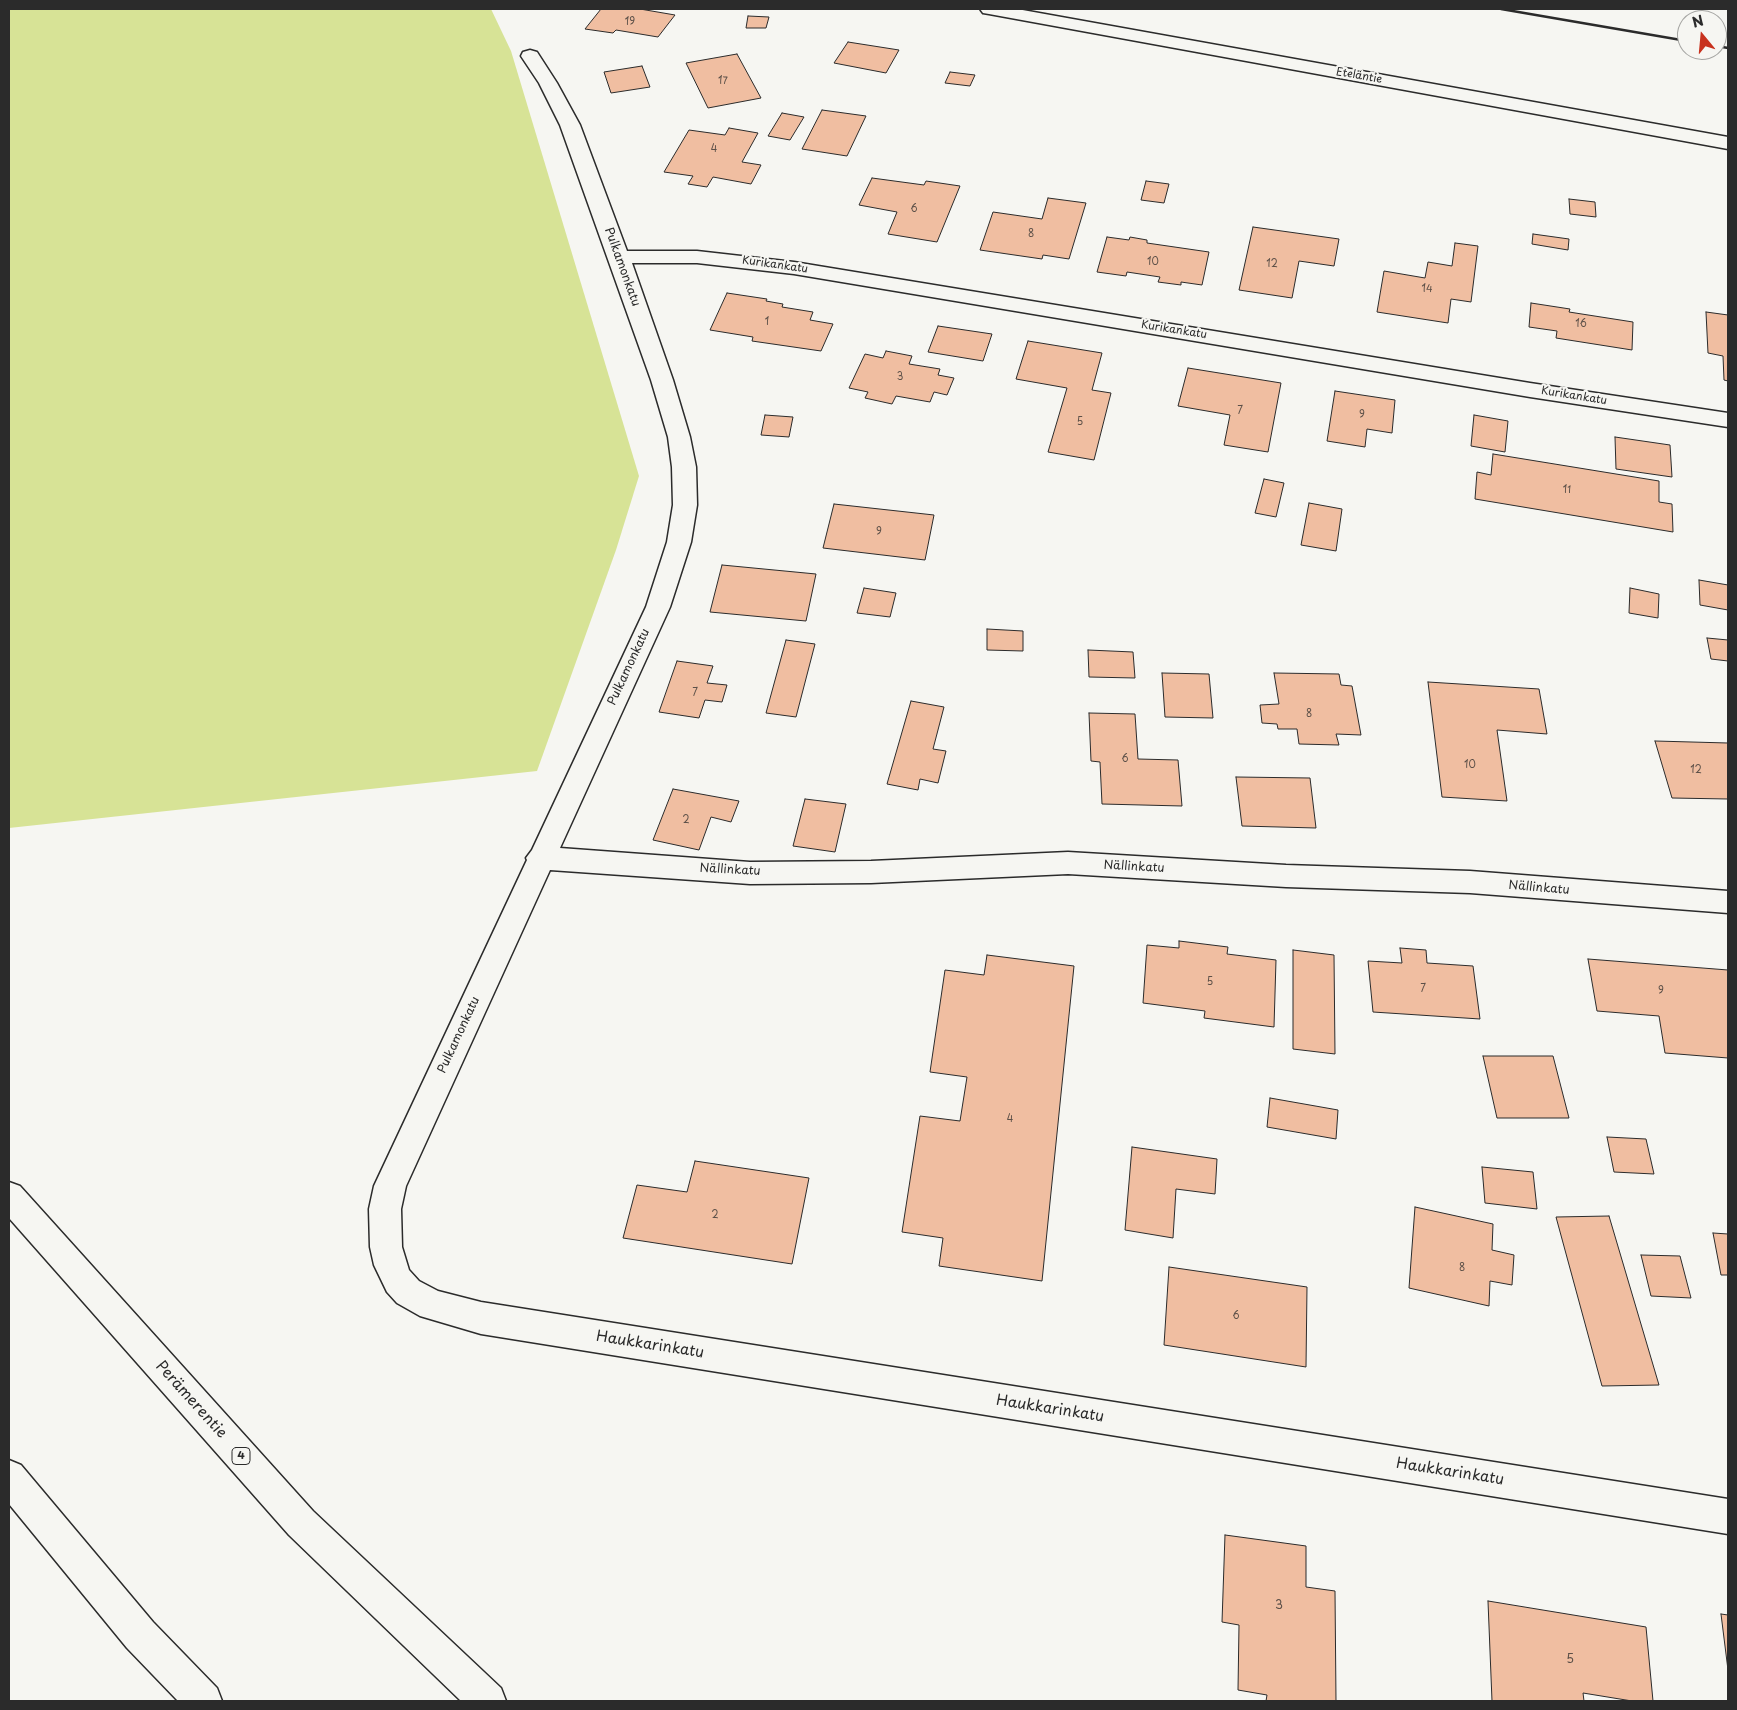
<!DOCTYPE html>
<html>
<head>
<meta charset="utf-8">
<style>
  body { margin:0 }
  #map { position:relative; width:1737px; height:1710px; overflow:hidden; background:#f6f6f2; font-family:"Playpen Sans",sans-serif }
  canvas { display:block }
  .frame { position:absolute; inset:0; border:10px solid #2b2b2b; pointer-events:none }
  .north { position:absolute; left:1677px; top:10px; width:50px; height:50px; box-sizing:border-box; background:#f6f6f2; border:1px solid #a5a5a2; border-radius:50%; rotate:343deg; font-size:14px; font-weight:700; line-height:20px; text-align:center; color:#2b2b2b }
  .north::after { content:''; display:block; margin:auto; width:18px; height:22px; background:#c8321e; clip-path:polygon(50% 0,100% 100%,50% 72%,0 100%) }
</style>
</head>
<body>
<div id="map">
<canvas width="1737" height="1710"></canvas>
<div class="frame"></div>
<div class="north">N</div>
</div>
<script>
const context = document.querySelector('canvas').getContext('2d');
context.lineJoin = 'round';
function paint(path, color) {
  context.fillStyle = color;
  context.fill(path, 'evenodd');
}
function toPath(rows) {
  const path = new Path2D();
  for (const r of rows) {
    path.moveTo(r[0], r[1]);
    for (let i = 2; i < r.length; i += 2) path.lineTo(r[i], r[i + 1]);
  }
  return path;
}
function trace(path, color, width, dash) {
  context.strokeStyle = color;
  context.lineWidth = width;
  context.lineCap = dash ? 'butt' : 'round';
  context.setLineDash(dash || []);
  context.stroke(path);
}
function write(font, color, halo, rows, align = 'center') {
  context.font = font + ' "Playpen Sans",sans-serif';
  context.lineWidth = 4.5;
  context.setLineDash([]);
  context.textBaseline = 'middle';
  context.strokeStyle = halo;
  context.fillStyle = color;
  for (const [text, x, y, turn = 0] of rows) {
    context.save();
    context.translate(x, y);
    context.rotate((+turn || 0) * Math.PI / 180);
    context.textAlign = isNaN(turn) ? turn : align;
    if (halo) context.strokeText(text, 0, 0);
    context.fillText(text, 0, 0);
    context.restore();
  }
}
const green = toPath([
  [9,9,491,9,511,51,639,476,616,550,537,771,9,828]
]);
const building = toPath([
  [601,9,640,9,675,15,658,37,616,30,613,33,585,29,601,9],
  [748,16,769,17,766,28,746,28,748,16],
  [848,42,899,50,886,73,834,63,848,42],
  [737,54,761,98,708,108,686,63,737,54],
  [642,66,650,87,611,93,604,72,642,66],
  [950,72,975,75,970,86,945,83,950,72],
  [822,110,866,116,847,156,802,149,822,110],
  [782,113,804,117,790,140,768,136,782,113],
  [729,128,758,133,742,162,761,165,751,184,713,177,707,187,688,184,693,176,664,172,689,130,725,135,729,128],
  [872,178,924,185,926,181,960,186,937,242,888,234,897,212,859,205,872,178],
  [1146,181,1169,184,1164,203,1141,200,1146,181],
  [1048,198,1086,203,1069,259,1043,255,1042,259,980,250,993,212,1042,219,1048,198],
  [1569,199,1595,202,1596,217,1570,214,1569,199],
  [1253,227,1339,239,1334,266,1299,261,1292,298,1239,290,1253,227],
  [1533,234,1569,239,1568,250,1532,244,1533,234],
  [1107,237,1129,240,1130,237,1147,240,1147,243,1209,252,1202,285,1181,282,1181,285,1158,282,1160,277,1127,272,1126,276,1097,272,1107,237],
  [1455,243,1478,246,1471,302,1451,299,1448,323,1377,312,1384,271,1425,278,1428,262,1452,266,1455,243],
  [727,293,767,299,766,301,783,304,782,307,813,312,810,320,833,324,821,351,752,341,753,337,710,330,727,293],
  [1531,303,1570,309,1569,312,1633,322,1632,350,1556,338,1557,331,1529,327,1531,303],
  [1706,312,1728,315,1728,381,1724,380,1723,356,1708,353,1706,312],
  [938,326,992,334,983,361,928,352,938,326],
  [1028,341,1102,353,1092,390,1111,393,1094,460,1048,452,1067,388,1016,379,1028,341],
  [886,351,912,356,909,364,940,369,938,375,954,378,947,395,934,392,930,402,896,396,892,404,865,398,868,392,849,388,865,354,883,358,886,351],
  [1188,368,1281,383,1268,452,1224,445,1230,415,1178,406,1188,368],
  [1335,391,1395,400,1392,433,1367,429,1365,447,1327,441,1335,391],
  [765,415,793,417,789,437,761,435,765,415],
  [1474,415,1508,421,1505,452,1471,446,1474,415],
  [1615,437,1670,445,1672,477,1616,469,1615,437],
  [1493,454,1659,481,1659,502,1672,504,1673,532,1475,499,1477,472,1491,475,1493,454],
  [1264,479,1284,483,1276,517,1255,513,1264,479],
  [1309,503,1342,509,1336,551,1301,545,1309,503],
  [834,504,934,515,925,560,823,548,834,504],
  [722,565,816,574,806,621,710,612,722,565],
  [1699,580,1728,585,1728,610,1700,605,1699,580],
  [864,588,896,593,890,617,857,613,864,588],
  [1630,588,1659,594,1658,618,1629,613,1630,588],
  [987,629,1023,631,1023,651,987,650,987,629],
  [1707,638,1728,640,1728,661,1711,659,1707,638],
  [786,640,815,644,796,717,766,713,786,640],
  [1088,650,1133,652,1135,678,1089,677,1088,650],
  [677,661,713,666,707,683,727,685,722,702,705,700,699,718,659,712,677,661],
  [1162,673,1209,674,1213,718,1165,717,1162,673],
  [1274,673,1339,674,1341,685,1352,686,1361,735,1336,734,1339,745,1299,744,1297,729,1278,729,1277,724,1262,723,1260,705,1279,704,1274,673],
  [1428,682,1539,689,1547,734,1497,730,1507,801,1442,797,1428,682],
  [911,701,944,707,933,749,946,751,938,783,920,779,918,790,887,784,911,701],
  [1089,713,1135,714,1138,759,1178,760,1182,806,1102,804,1100,762,1091,761,1089,713],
  [1655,741,1728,743,1728,799,1672,798,1655,741],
  [1236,777,1310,778,1316,828,1242,826,1236,777],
  [673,789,739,801,731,822,711,817,699,850,653,840,673,789],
  [805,799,846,804,835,852,793,846,805,799],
  [1179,941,1228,947,1227,954,1276,960,1274,1027,1204,1018,1205,1011,1143,1003,1147,945,1179,948,1179,941],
  [1400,948,1426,950,1427,963,1473,966,1480,1019,1373,1012,1368,961,1402,963,1400,948],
  [1293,950,1334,955,1335,1054,1293,1049,1293,950],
  [987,955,1074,966,1042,1281,939,1266,943,1238,902,1232,920,1116,960,1121,967,1077,930,1072,945,970,984,975,987,955],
  [1588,959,1728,970,1728,1058,1665,1053,1659,1016,1597,1011,1588,959],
  [1483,1056,1553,1056,1569,1118,1497,1118,1483,1056],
  [1270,1098,1338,1110,1336,1139,1267,1127,1270,1098],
  [1607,1137,1646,1139,1654,1174,1614,1172,1607,1137],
  [1132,1147,1217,1159,1215,1194,1176,1189,1173,1238,1125,1230,1132,1147],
  [695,1161,809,1178,792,1264,623,1238,637,1185,687,1192,695,1161],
  [1482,1167,1533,1172,1537,1209,1485,1203,1482,1167],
  [1415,1207,1493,1224,1492,1250,1514,1255,1512,1285,1490,1281,1489,1306,1409,1288,1415,1207],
  [1609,1216,1659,1385,1602,1386,1556,1217,1609,1216],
  [1713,1233,1728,1234,1728,1275,1721,1275,1713,1233],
  [1641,1255,1680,1256,1691,1298,1651,1296,1641,1255],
  [1169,1267,1307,1287,1306,1367,1164,1345,1169,1267],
  [1225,1535,1306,1546,1306,1587,1335,1591,1336,1701,1266,1701,1267,1695,1238,1690,1239,1625,1222,1622,1225,1535],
  [1488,1601,1646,1627,1653,1701,1632,1701,1583,1693,1584,1701,1492,1701,1488,1601],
  [1721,1614,1728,1615,1728,1670,1721,1614]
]);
const minor = toPath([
  [530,50,537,52,557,83,580,125,627,251,697,251,794,262,1530,383,1728,413,1728,427,1530,397,794,274,697,263,632,263,673,380,690,437,696,467,697,505,691,542,670,607,560,848,750,862,871,861,1068,852,1286,865,1470,871,1728,891,1728,913,1470,893,1286,887,1068,874,871,883,750,884,550,870,406,1186,401,1209,402,1247,409,1270,419,1281,438,1291,481,1302,1728,1499,1728,1534,481,1334,420,1316,397,1303,387,1292,374,1265,370,1247,369,1209,374,1186,527,860,526,858,532,850,646,607,667,542,673,505,672,467,668,437,651,380,560,125,539,83,521,56,523,52,530,50]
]);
const secondary = toPath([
  [980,9,1017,9,1728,137,1728,149,989,14,983,13,980,9]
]);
const motorway = toPath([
  [9,1182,20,1186,313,1511,501,1688,506,1701,461,1701,289,1535,9,1218,9,1182],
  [9,1460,21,1465,153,1622,217,1688,222,1701,178,1701,127,1648,9,1504,9,1460]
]);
const rail = toPath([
  [1501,9,1687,41],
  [1717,46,1728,48]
]);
const numberNames = [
  ["19",630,22],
  ["17",723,81],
  ["4",714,149],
  ["6",914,209],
  ["8",1031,234],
  ["10",1153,262],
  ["12",1272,264],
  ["14",1427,289],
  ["1",767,322],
  ["16",1581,324],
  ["3",900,377],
  ["7",1240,411],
  ["9",1362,415],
  ["5",1080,422],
  ["11",1567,490],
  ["9",879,532],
  ["7",695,693],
  ["8",1309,714],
  ["6",1125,759],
  ["10",1470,765],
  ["12",1696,770],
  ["2",686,820],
  ["5",1210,982],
  ["7",1423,989],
  ["9",1661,991],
  ["4",1010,1119],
  ["2",715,1215],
  ["8",1462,1268],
  ["6",1236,1316]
];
const farStreetnames = [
  ["Eteläntie",1359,76,10],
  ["Kurikankatu",775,265,8],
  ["Kurikankatu",1174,330,9],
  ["Kurikankatu",1574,396,9]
];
const shields = [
  [241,1456,18]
];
const shieldNames = [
  ["4",241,1456]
];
const streetNames = [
  ["Pulkamonkatu",622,267,70],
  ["Pulkamonkatu",629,667,-65],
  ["Nällinkatu",1134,867,3],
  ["Nällinkatu",730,870,3],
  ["Nällinkatu",1539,888,5],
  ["Pulkamonkatu",459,1035,-65]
];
const nearNumbernames = [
  ["3",1279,1606],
  ["5",1570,1660]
];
const nearStreetnames = [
  ["Haukkarinkatu",650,1345,9],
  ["Perämerentie",191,1400,48],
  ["Haukkarinkatu",1050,1409,9],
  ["Haukkarinkatu",1450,1472,9]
];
paint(green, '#d7e396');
paint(building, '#f0bea1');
trace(building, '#2b2b2b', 1);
trace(minor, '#2b2b2b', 3);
trace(secondary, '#2b2b2b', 3);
trace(motorway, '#2b2b2b', 3);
paint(minor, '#f6f6f2');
paint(secondary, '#f6f6f2');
paint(motorway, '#f6f6f2');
trace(rail, '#2b2b2b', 2.5);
write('10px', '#5c5048', null, numberNames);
write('11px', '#2b2b2b', '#f6f6f2', farStreetnames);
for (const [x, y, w] of shields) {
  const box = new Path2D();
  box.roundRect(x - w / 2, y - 8.5, w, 17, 4);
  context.fillStyle = '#f6f6f2';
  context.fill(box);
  trace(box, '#2b2b2b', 1);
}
write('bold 11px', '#2b2b2b', null, shieldNames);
write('12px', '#2b2b2b', '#f6f6f2', streetNames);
write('12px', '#5c5048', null, nearNumbernames);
write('15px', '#2b2b2b', '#f6f6f2', nearStreetnames);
</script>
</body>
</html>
